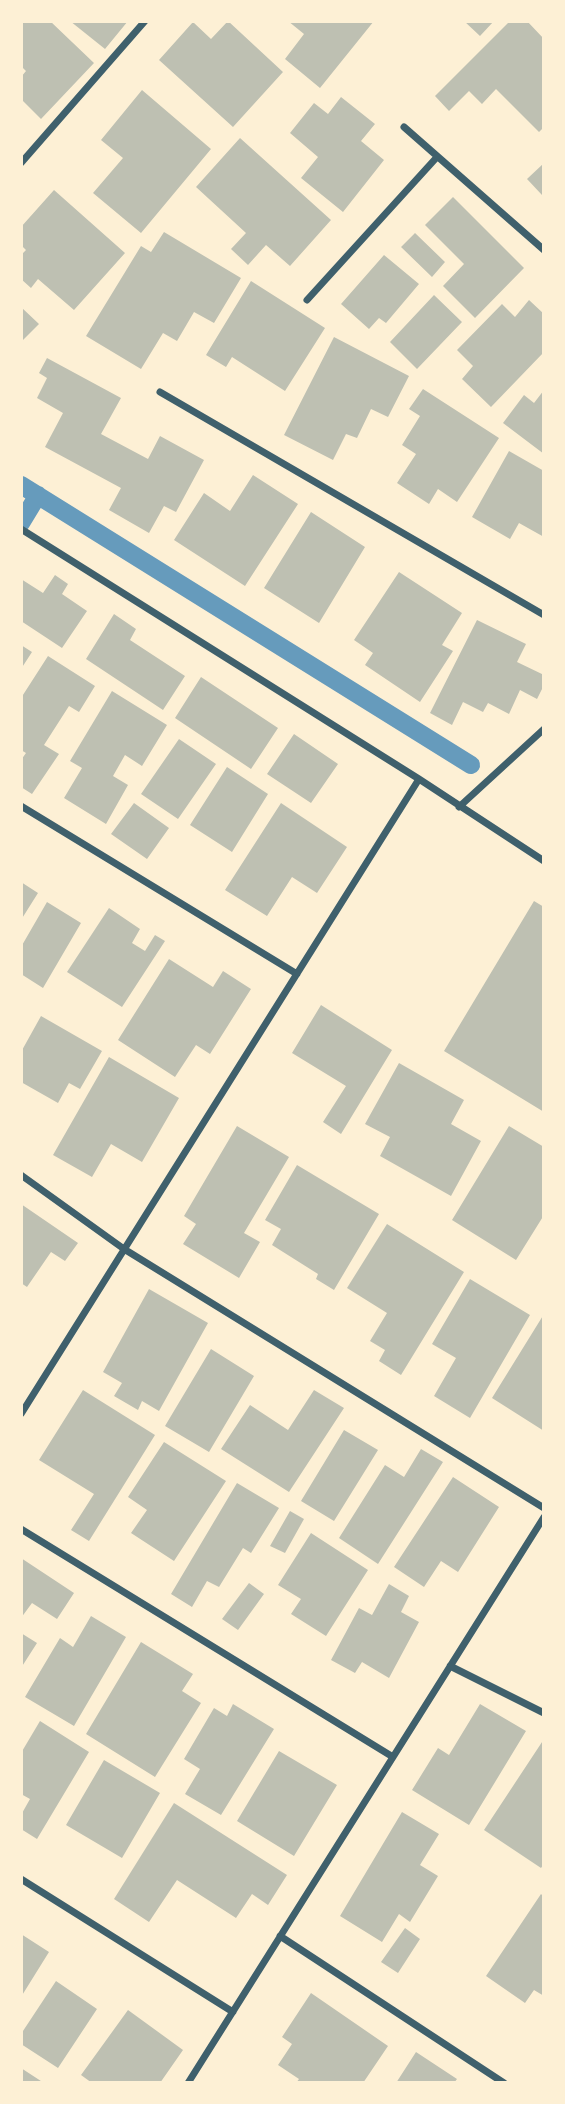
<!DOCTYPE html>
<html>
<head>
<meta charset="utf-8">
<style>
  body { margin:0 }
  #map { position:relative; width:565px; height:2104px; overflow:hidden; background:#fdf0d5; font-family:"DM Sans",sans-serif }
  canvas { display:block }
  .frame { position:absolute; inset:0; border:23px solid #fdf0d5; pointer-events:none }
</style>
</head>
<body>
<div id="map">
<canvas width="565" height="2104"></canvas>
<div class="frame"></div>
</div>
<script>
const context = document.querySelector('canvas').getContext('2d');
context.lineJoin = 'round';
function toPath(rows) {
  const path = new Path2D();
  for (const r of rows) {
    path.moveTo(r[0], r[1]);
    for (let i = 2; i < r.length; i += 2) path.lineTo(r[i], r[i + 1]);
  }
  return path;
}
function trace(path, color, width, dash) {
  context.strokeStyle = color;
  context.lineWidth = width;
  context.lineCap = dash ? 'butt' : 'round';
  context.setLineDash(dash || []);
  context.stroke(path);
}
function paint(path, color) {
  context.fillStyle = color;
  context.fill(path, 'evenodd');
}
const stream = toPath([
  [21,485,471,765],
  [21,523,38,495]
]);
const building = toPath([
  [21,21,50,21,94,63,41,119,21,99,21,77,26,71,21,66],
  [70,21,128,21,105,49],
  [228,21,283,72,233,127,159,60,193,22,211,39],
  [288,21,374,21,320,88,285,59,304,34],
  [464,21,494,21,480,36],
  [510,21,527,21,544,39,544,127,539,132,496,89,482,104,469,91,449,111,435,96],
  [142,90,211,149,141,233,93,193,123,158,101,140],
  [341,97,375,124,361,141,384,160,343,212,301,178,318,157,290,133,314,103,328,114],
  [240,138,331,220,290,266,266,245,248,265,231,249,246,233,196,187],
  [544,163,544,193,542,195,527,179],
  [54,190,125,253,74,310,38,279,31,288,21,279,21,255,26,250,21,245,21,227],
  [453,197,524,268,475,318,443,286,464,264,425,225],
  [164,232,241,278,214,323,194,312,177,341,163,333,141,369,86,336,141,246,151,252],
  [415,233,445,262,432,277,401,247],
  [384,255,419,284,386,323,379,318,369,329,341,304],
  [251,281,325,328,285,391,232,357,226,367,206,355],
  [434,295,462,322,417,369,390,342],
  [529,300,544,314,544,352,491,407,462,379,473,366,457,350,502,304,515,317],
  [21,307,39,324,21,342],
  [334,337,409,376,388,417,371,409,357,438,346,434,333,460,284,435],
  [47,358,121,398,101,434,148,459,160,436,204,460,176,512,164,506,149,533,109,510,121,488,45,447,63,413,37,398,47,378,39,373],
  [423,389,499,438,457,502,438,489,429,504,397,483,416,454,402,445,420,416,409,409],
  [544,390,544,454,503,423,524,395,534,403],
  [509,451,544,471,544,537,519,523,510,539,472,517],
  [253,475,298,504,245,586,174,540,204,493,230,511],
  [311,512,365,547,319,623,264,588],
  [399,572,462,613,442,645,453,651,420,702,365,665,373,653,354,640],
  [55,575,68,584,62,594,87,611,62,648,21,621,21,579,43,593],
  [114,614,136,629,130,640,185,676,163,710,86,659],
  [477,620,526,644,517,662,544,675,544,685,537,699,520,690,509,714,488,703,483,712,463,702,452,725,430,713],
  [21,645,32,652,21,669],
  [48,656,95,686,79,712,69,706,44,745,59,754,32,794,21,787,21,760,26,753,21,750,21,698],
  [201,677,278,728,251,769,175,718],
  [112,691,167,725,142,766,125,755,113,776,128,785,106,824,64,798,82,768,70,761],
  [294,734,338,764,311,803,267,774],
  [179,739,216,764,178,819,141,794],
  [227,767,268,794,232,852,190,825],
  [134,803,169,828,147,859,111,834],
  [281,803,347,847,317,893,292,877,267,916,225,890],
  [21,882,38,893,21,920],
  [534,901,544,907,544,1112,444,1051],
  [47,902,81,923,43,988,21,974,21,947],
  [109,908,140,929,132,943,145,951,155,935,165,941,122,1007,67,972],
  [169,959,213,987,223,971,251,989,210,1054,196,1045,175,1077,118,1040],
  [321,1005,392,1050,341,1134,323,1122,346,1086,292,1053],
  [41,1016,102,1051,80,1089,69,1083,58,1103,21,1082,21,1052],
  [109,1057,179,1098,142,1162,111,1144,92,1177,53,1155],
  [399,1063,464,1100,451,1124,481,1141,451,1196,380,1156,390,1137,365,1124],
  [237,1126,289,1157,244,1233,260,1242,239,1278,183,1244,196,1224,184,1216],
  [509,1126,544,1147,544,1215,516,1260,452,1220],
  [297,1165,379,1214,334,1290,316,1279,318,1274,272,1245,281,1229,265,1220],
  [21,1204,78,1243,65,1261,51,1252,27,1287,21,1283],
  [387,1224,464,1272,401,1375,379,1361,385,1350,370,1341,387,1313,347,1288],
  [470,1279,530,1315,470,1418,434,1396,456,1358,432,1344],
  [149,1289,208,1323,159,1411,142,1401,138,1410,114,1396,122,1383,103,1372],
  [544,1314,544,1431,492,1398],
  [211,1349,254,1376,209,1452,165,1426],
  [83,1390,155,1435,89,1541,71,1530,94,1494,39,1460],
  [314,1390,344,1408,289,1492,221,1449,250,1405,288,1430],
  [344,1430,378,1450,334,1521,301,1501],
  [164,1442,226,1481,174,1561,131,1533,147,1510,128,1497],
  [421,1449,443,1462,378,1564,339,1538,385,1465,404,1477],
  [453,1477,499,1507,458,1572,441,1561,424,1587,394,1567],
  [237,1483,279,1508,251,1553,243,1548,219,1587,207,1581,192,1607,171,1594],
  [290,1511,304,1519,285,1553,270,1546],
  [311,1533,368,1570,326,1636,291,1614,301,1599,278,1585],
  [21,1558,74,1593,57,1619,32,1603,21,1618],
  [249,1583,264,1594,238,1630,222,1619],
  [389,1584,409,1596,401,1612,419,1622,389,1678,362,1662,355,1673,331,1660,359,1608,372,1615],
  [91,1616,126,1637,74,1726,25,1697,60,1638,73,1647],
  [21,1633,37,1643,21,1668],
  [141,1642,193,1674,182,1691,201,1703,155,1777,86,1734],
  [233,1704,274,1729,221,1815,185,1794,200,1769,184,1759,214,1708,227,1716],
  [480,1704,526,1731,469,1825,412,1790,438,1748,449,1755],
  [40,1721,89,1752,37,1839,21,1829,21,1815,30,1799,21,1794,21,1753],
  [544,1739,544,1864,541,1868,484,1830],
  [279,1751,337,1785,294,1856,237,1821],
  [104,1760,160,1793,122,1858,66,1825],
  [174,1803,287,1875,268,1905,252,1894,236,1918,177,1880,149,1922,114,1899],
  [402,1812,439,1834,420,1865,438,1876,410,1922,399,1914,382,1942,340,1916],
  [541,1894,544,1897,544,1996,534,1990,525,2003,486,1976],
  [405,1928,420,1939,398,1973,381,1962],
  [21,1934,49,1952,21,1997],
  [56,1981,97,2009,58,2068,21,2044,21,2034],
  [311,1993,388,2046,363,2083,296,2083,299,2079,278,2065,292,2044,282,2037],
  [128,2010,183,2050,160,2083,92,2083,81,2075],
  [416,2052,457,2079,454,2083,396,2083],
  [21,2068,44,2083,21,2083]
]);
const minor = toPath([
  [404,127,544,250],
  [21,163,145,21],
  [307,300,437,157],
  [160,392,544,615],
  [21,529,419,779,544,861],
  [21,806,297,974],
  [459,807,544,729],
  [21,1175,124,1249,544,1508],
  [21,1414,419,779],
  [21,1529,393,1757],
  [450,1666,544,1713],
  [21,1879,233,2012],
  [280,1936,504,2083],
  [188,2083,544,1517]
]);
trace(stream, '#669bbc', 18);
paint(building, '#bec0b2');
trace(minor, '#3f606c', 7);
</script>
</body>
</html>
